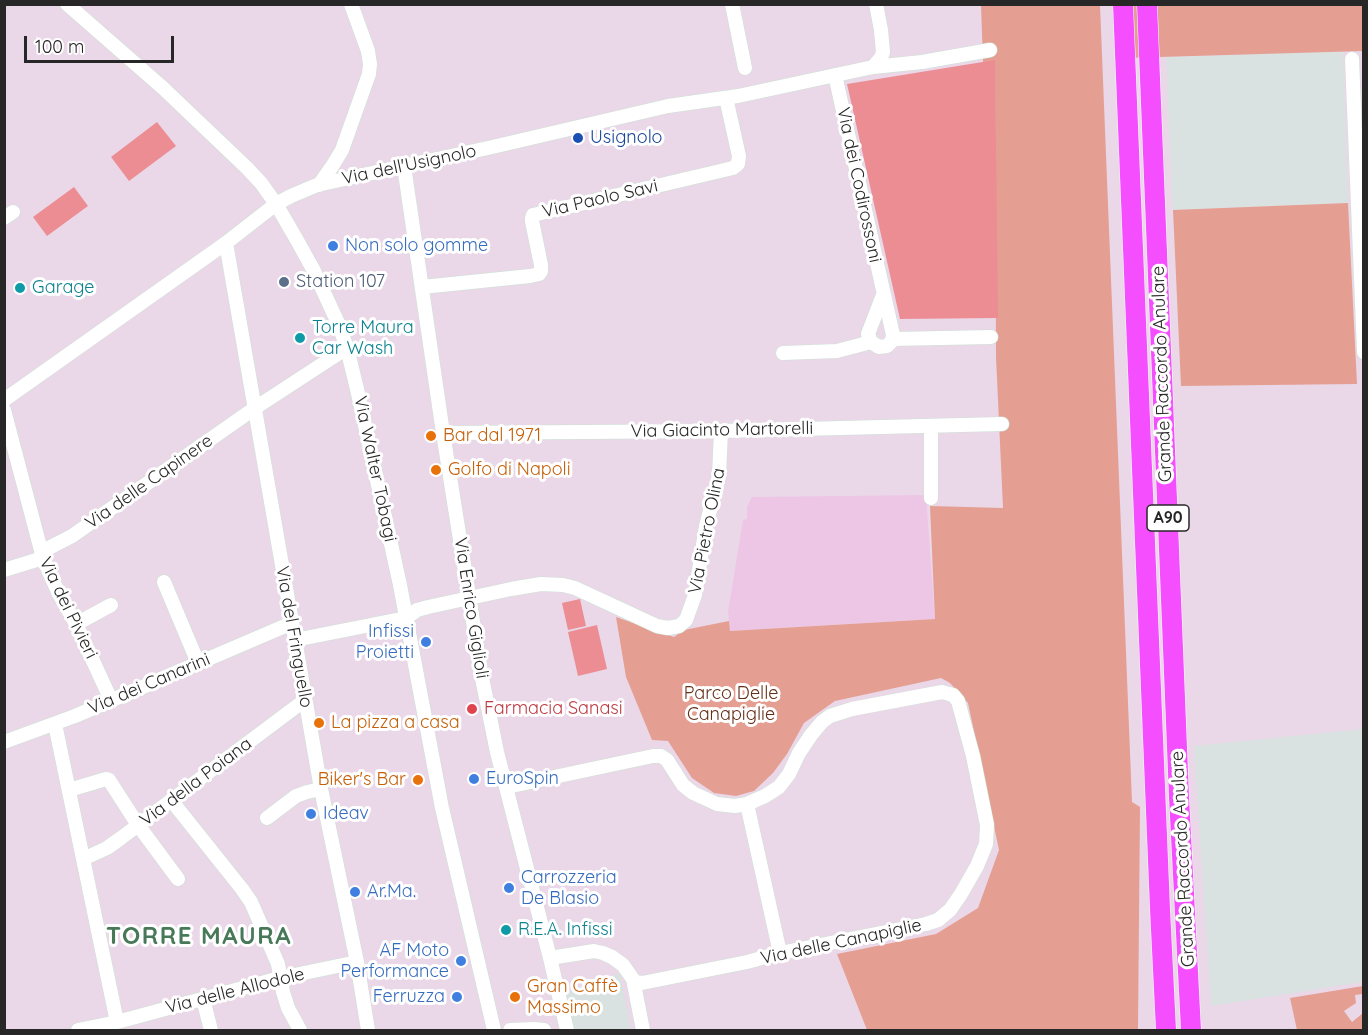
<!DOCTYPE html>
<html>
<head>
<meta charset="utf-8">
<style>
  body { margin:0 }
  #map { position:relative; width:1368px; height:1035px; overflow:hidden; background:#ead8e9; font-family:Quicksand,sans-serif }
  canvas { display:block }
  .frame { position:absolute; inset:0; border:6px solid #272727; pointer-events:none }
  .scale { position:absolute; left:24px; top:36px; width:150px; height:27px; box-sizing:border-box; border:3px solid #272727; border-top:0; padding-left:8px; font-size:18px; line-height:21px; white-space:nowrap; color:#272727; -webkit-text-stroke:4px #fff; paint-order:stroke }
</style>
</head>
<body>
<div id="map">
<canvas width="1368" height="1035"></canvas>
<div class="frame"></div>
<div class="scale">100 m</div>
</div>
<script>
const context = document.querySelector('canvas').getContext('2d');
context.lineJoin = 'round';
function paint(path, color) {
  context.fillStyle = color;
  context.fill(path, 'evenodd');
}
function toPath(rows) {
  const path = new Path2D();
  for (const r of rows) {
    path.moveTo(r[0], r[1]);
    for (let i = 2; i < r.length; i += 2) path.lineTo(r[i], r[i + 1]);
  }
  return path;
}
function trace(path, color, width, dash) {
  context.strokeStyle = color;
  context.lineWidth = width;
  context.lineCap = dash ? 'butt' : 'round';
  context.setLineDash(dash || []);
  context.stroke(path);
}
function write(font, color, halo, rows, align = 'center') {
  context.font = font + ' Quicksand,sans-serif';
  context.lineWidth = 6;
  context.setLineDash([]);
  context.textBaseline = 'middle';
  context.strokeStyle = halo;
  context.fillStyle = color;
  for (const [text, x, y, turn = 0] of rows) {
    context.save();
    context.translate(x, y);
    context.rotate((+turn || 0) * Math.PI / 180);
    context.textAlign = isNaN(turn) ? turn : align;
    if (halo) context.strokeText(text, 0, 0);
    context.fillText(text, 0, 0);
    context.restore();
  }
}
const industrial = toPath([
  [1343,51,1348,203,1173,210,1166,57],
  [1363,729,1363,982,1211,1006,1194,746],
  [620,973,631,1030,574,1030,565,994]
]);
const education = toPath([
  [926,495,935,619,730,631,728,612,743,520,747,519,747,507,752,497]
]);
const green = toPath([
  [981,5,1100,5,1132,802,1140,807,1138,1030,867,1030,837,954,936,934,978,908,999,850,968,703,950,683,941,678,835,701,804,723,787,754,773,773,754,791,736,796,714,793,692,778,668,741,652,740,626,677,616,617,674,637,684,630,729,621,730,631,935,619,930,506,1003,508,996,357,995,61,983,62],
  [1123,5,1363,5,1363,51,1125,58],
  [1348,203,1357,384,1181,386,1173,210],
  [1363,986,1363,994,1355,995,1356,1003,1344,1011,1352,1022,1363,1013,1363,1030,1297,1030,1290,998]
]);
const pitch = toPath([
  [995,60,998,318,900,319,847,84],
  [157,122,176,146,129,181,111,157],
  [74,187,88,206,47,236,33,217],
  [580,599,586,626,568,630,562,603],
  [597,625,607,669,578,676,568,632]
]);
const minor = toPath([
  [67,4,163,88,247,168,261,183,276,204,298,242,314,271,338,323,347,348,357,389,400,585,442,808,494,1030],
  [732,4,745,68],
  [1352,59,1364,352],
  [873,67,881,58,883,52,881,30,876,4],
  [835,75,893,335,892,341,887,346,879,347,871,342,868,334,883,295],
  [404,166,443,433,482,678,497,752,550,958,567,1030],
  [319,185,333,165,342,150,369,74,370,64,368,51,351,4],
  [4,218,13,212],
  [226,243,321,789,357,962,368,1030],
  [422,287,530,276,539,274,541,271,541,265,532,221,532,218,533,215,733,168,738,164,739,156,726,98],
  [892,339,991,337],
  [783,353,837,351,871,342],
  [4,400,226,243,276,204,291,196,317,185,488,148,668,106,738,96,873,67,922,62,990,50],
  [4,410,43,558,58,592,76,624,111,700],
  [931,426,931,498],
  [443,433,721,431,1002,424],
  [41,552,72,536,255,408,347,348],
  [4,570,43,558],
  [164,582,198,663],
  [76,624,111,605],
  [295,640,406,618,417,610,428,607,511,589,541,584,563,585,575,588,657,626,668,628,679,626,686,620,695,595,706,526,719,476,721,431],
  [55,724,117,1022],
  [4,742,75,716,292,623],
  [507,787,653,756,661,756,667,760,683,785,693,793,717,804,735,806,747,804,765,796,779,787,789,774,799,753,811,735,822,722,830,716,852,709,942,692,953,695,958,701,973,756,987,825,986,844,977,866,961,894,950,910,938,920,926,924,780,953,747,962,642,983,635,982,623,965,612,957,603,953,594,951,550,958],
  [69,790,106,779,109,780,138,825,178,879],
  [171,800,242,889,251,902,278,964,283,992,288,1008,300,1030],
  [747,804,780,953],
  [267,818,296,796,307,792,321,789],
  [83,859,107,848,121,838,305,700],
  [633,979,643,1030],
  [203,999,211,1030],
  [78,1030,117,1022,280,978,357,962],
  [510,1030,534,1029,544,1030]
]);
const highway = toPath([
  [1123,4,1160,909,1166,1030],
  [1147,4,1179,797,1191,1030]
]);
const markers = [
  [578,138,6,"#1a4fb4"],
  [333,246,6,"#3f7fe0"],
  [284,282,6,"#5c6f8a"],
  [20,288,6,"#0f9aa8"],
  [300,338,6,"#0f9aa8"],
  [431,436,6,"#e8710a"],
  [436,470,6,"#e8710a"],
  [426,642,6,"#3f7fe0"],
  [472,709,6,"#e0444e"],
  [319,723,6,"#e8710a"],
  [474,779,6,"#3f7fe0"],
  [418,780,6,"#e8710a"],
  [311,814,6,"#3f7fe0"],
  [509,888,6,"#3f7fe0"],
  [355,892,6,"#3f7fe0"],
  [506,930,6,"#0f9aa8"],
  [461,961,6,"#3f7fe0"],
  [457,997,6,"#3f7fe0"],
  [515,997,6,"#e8710a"]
];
const shields = [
  [1168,518,42]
];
const shieldNames = [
  ["A90",1168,518]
];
const transitNames = [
  ["Usignolo",590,138]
];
const streetNames = [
  ["Via dell'Usignolo",409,165,-12],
  ["Via dei Codirossoni",859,185,78],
  ["Via Paolo Savi",600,199,-13],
  ["Grande Raccordo Anulare",1162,374,-92],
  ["Via Giacinto Martorelli",722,430,-1],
  ["Via Walter Tobagi",375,469,78],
  ["Via delle Capinere",149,482,-35],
  ["Via Pietro Olina",707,531,-79],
  ["Via dei Pivieri",68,608,64],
  ["Via Enrico Giglioli",471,608,81],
  ["Via del Fringuello",294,637,80],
  ["Via dei Canarini",149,684,-23],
  ["Via della Poiana",196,782,-37],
  ["Grande Raccordo Anulare",1183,859,-93],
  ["Via delle Canapiglie",841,942,-12],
  ["Via delle Allodole",235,991,-14]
];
const shopNames = [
  ["Non solo gomme",345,246],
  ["Infissi",414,632,"right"],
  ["Proietti",414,653,"right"],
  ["EuroSpin",486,779],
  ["Ideav",323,814],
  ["Carrozzeria",521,878],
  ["De Blasio",521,899],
  ["Ar.Ma.",367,892],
  ["AF Moto",449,951,"right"],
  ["Performance",449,972,"right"],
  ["Ferruzza",445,997,"right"]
];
const serviceNames = [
  ["Station 107",296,282]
];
const cultureNames = [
  ["Garage",32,288],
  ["Torre Maura",312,328],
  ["Car Wash",312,349],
  ["R.E.A. Infissi",518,930]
];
const foodNames = [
  ["Bar dal 1971",443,436],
  ["Golfo di Napoli",448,470],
  ["La pizza a casa",331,723],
  ["Biker's Bar",406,780,"right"],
  ["Gran Caffè",527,987],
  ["Massimo",527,1008]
];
const parkNames = [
  ["Parco Delle",731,694],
  ["Canapiglie",731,715]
];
const healthNames = [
  ["Farmacia Sanasi",484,709]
];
const districtNames = [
  ["TORRE MAURA",199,937]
];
paint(industrial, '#d9e2e0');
paint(education, '#edc6e6');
paint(green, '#e49f92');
paint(pitch, '#eb8d93');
trace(minor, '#cde1d3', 15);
trace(highway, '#fff', 21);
trace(minor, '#fff', 14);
trace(highway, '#f44eff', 20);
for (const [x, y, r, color] of markers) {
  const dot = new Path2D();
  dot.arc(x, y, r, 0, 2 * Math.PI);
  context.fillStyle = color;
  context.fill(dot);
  trace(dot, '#fff', 2);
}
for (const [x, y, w] of shields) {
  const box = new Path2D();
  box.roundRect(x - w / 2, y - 13, w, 26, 4.5);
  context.fillStyle = '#fff';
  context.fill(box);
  trace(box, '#272727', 1.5);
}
write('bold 16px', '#272727', null, shieldNames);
write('18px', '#164399', '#fff', transitNames, 'left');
write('18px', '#272727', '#fff', streetNames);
write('18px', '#366cbe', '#fff', shopNames, 'left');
write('18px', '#4e5e75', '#fff', serviceNames, 'left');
write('18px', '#0d838f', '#fff', cultureNames, 'left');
write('18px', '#c56008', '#fff', foodNames, 'left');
write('18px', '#642e17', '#fff', parkNames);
write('18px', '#be3a42', '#fff', healthNames, 'left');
context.letterSpacing = '1.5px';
write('bold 24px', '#477857', '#fff', districtNames);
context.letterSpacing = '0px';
</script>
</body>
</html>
